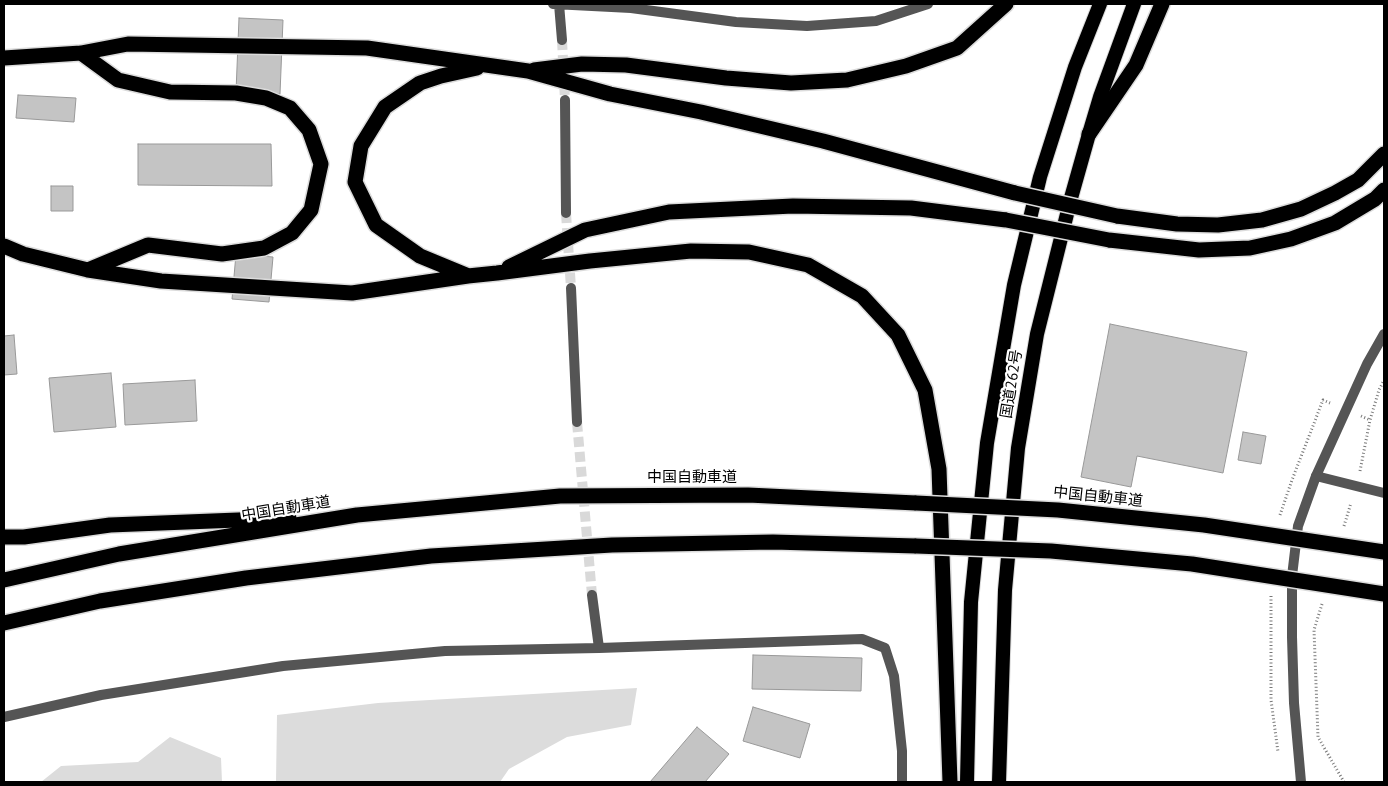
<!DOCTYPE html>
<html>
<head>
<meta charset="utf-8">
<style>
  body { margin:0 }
  #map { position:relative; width:1388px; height:786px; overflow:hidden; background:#fff; font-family:"PT Sans",sans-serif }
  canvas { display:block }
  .frame { position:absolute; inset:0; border:5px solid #000; pointer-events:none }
</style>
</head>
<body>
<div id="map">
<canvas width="1388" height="786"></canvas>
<div class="frame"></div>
</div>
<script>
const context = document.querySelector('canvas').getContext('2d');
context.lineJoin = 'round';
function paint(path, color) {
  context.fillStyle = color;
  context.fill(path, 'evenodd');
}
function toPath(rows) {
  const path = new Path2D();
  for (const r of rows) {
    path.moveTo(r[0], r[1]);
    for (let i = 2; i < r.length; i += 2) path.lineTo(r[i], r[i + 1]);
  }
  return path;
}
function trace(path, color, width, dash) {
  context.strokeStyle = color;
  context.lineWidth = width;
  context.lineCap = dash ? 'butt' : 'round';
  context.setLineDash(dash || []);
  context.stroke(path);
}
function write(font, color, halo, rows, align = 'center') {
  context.font = font + ' "PT Sans","Noto Sans JP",sans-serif';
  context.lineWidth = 4.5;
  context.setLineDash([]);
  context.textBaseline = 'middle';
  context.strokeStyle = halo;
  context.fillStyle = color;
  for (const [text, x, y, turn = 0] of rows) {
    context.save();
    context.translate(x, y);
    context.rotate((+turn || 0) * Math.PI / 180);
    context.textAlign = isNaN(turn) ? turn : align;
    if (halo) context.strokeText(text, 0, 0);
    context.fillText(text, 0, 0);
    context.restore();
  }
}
const green = toPath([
  [637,688,631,725,567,737,509,769,500,782,276,782,277,715,378,703],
  [170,737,221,758,222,782,41,782,61,766,138,762]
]);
const building = toPath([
  [239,18,283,20,280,94,236,92,239,18],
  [18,95,76,98,74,122,16,118,18,95],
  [138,144,271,144,272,186,138,185,138,144],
  [51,186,73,186,73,211,51,211,51,186],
  [236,254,273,257,269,302,232,299,236,254],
  [1110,324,1247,352,1223,473,1137,456,1131,487,1081,477,1110,324],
  [14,335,17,374,4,375,4,336,14,335],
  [111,373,116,427,54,432,49,378,111,373],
  [195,380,197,421,125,425,123,384,195,380],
  [1243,432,1266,436,1261,464,1238,460,1243,432],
  [753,655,862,658,861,691,752,689,753,655],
  [753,707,810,724,800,758,743,741,753,707],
  [697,727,729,754,705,782,650,782,697,727]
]);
const minorTunnel = toPath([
  [562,40,565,100],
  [566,213,571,288],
  [577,422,592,595]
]);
const path = toPath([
  [1361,416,1370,420],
  [1360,471,1370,420,1379,390,1384,380],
  [1280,515,1292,480,1323,400,1330,403],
  [1344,526,1351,503],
  [1271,596,1271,700,1278,752],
  [1322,604,1314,630,1318,737,1344,782]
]);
const minor = toPath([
  [553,4,631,8,736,22,807,26,876,21,928,4],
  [559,4,562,40],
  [565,100,566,213],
  [571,288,577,422],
  [1384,334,1367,364,1316,476,1384,493],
  [592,595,599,648],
  [4,717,101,695,283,666,445,651,599,648,862,639,885,648,894,676,902,751,902,782]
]);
const tertiary = toPath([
  [1301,782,1294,703,1292,637,1292,576,1298,526,1316,476]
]);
const trunk = toPath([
  [967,782,971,602,987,443,1014,285,1040,177,1075,67,1100,4],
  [999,782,1005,590,1018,448,1037,334,1071,198,1089,134,1100,97,1134,4]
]);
const motorway = toPath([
  [81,53,118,80,170,92,236,93,266,98,290,108,309,130,321,164,311,210,292,233,264,248,222,254,148,245,88,270],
  [4,58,81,53,128,44,367,48,528,71,610,94,701,112,823,141,1015,193],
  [534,70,582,64,626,65,726,78,791,83,847,80,906,66,957,48,1006,4],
  [1089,134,1136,65,1162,4],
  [1117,216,1177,224,1218,225,1262,220,1301,209,1335,193,1358,180,1384,154],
  [1109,240,1199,250,1250,248,1291,239,1335,223,1375,199,1384,190],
  [4,246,23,254,88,270,161,281,352,293,468,276,497,273,590,261,691,251,749,252,808,265,862,296,898,335,925,390,939,469,950,782],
  [509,267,585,230,669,212,793,206,911,208,1006,220],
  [466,275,420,256,376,225,355,182,361,146,385,107,420,83,441,76,477,68],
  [4,537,24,537,110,525,289,518],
  [4,580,119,554,357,515,560,496,748,495,916,503],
  [4,623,100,601,246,578,431,556,612,545,773,542,916,546]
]);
const motorwayBridge = toPath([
  [1015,193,1117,216],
  [1006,220,1109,240],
  [916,503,1058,510,1204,525,1384,552],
  [916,546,1051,551,1192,564,1384,594]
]);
const streetNames = [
  ["国道262号",1012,384,-81],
  ["中国自動車道",692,478],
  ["中国自動車道",1098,497,6],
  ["中国自動車道",286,509,-9]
];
paint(green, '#dcdcdc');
paint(building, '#c4c4c4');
trace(building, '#999', 1);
trace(minorTunnel, '#d9d9d9', 10, [10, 5]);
trace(trunk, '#dbdbdb', 16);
trace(motorway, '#dbdbdb', 18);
trace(path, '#777', 3, [1, 2.5]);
trace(minor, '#555', 10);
trace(tertiary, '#555', 10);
trace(trunk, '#000', 14);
trace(motorway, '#000', 15);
trace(motorwayBridge, '#dbdbdb', 18, []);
trace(motorwayBridge, '#000', 15);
write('15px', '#000', '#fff', streetNames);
</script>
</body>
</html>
